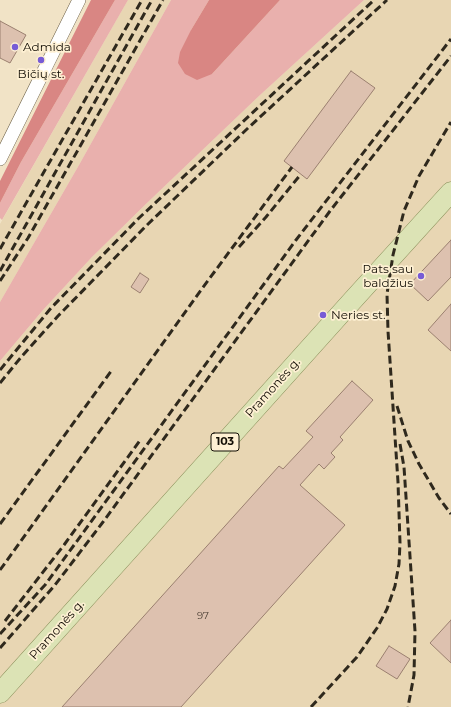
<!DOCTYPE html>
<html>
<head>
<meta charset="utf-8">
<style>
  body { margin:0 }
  canvas { display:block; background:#f1e3c6 }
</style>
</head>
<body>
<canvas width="451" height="707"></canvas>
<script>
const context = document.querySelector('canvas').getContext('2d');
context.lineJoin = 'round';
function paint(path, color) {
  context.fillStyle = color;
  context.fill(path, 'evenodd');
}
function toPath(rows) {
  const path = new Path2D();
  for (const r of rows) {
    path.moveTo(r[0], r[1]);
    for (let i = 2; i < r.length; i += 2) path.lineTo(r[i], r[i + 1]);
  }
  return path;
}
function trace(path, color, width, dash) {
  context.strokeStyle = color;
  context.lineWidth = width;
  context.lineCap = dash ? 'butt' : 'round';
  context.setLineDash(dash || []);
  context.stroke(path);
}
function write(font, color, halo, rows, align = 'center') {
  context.font = font + ' Montserrat,sans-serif';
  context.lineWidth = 3.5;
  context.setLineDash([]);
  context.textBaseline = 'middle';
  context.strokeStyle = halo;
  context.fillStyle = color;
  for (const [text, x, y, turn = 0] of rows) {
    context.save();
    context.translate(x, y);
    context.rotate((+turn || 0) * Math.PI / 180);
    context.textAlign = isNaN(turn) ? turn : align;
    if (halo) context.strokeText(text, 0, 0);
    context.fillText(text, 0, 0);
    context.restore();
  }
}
const built = toPath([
  [128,0,171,0,79,165,0,302,0,224],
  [364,0,451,0,451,183,0,679,0,361,43,310,92,257,148,202,259,96],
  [451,207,451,707,0,707,0,704,309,361,391,270]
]);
const green = toPath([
  [115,0,128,0,2,220,0,218,0,203,21,162],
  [171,0,209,0,191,30,212,74,280,0,364,0,259,96,148,202,92,257,43,310,0,361,0,302,79,165]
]);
const forest = toPath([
  [91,0,115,0,21,162,0,203,0,181],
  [209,0,280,0,212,74,197,80,185,74,178,63,180,52,191,30]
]);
const building = toPath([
  [0,21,26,35,10,63,0,58,0,21],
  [351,71,375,88,307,179,284,161,351,71],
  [451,240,451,277,428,301,410,284,451,240],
  [140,273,149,279,140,293,131,287,140,273],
  [451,304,451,351,428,330,451,304],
  [352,381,373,400,340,437,343,440,331,453,335,457,324,469,319,464,300,485,345,525,181,707,62,707,279,466,283,469,313,437,306,431,352,381],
  [451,620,451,663,430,643,451,620],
  [389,646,410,659,397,679,376,666,389,646]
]);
const minor = toPath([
  [0,159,79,0]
]);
const primary = toPath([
  [0,693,352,301,451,192]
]);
const rail = toPath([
  [239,247,266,217,301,174],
  [0,249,142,0],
  [0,271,152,0],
  [0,281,28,238,163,0],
  [0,370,51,308,139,218,374,0],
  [0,383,22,356,58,316,146,226,247,129,387,0],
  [397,406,408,441,419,464,439,498,451,514],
  [400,444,404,467,415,631,414,675,408,707],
  [0,524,112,370],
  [0,570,201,290,292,167],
  [5,621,64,545,141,439],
  [0,634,45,585,296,240,451,39],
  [0,648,55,585,103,522,330,211,451,56],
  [311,707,357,657,377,628,387,609,395,586,399,564,400,543,398,482,388,331,387,294,393,255,404,211,419,176,451,122]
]);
const markers = [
  [15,47,4,"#775bd6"],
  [41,60,4,"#775bd6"],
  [421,276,4,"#775bd6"],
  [323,315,4,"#775bd6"]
];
const numberNames = [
  ["97",203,616]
];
const shields = [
  [225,442,28]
];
const shieldNames = [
  ["103",225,442]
];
const poiNames = [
  ["Admida",23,47],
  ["Bičių st.",41,74,"center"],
  ["Pats sau",413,269,"right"],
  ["baldžius",413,283,"right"],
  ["Neries st.",331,315]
];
const streetNames = [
  ["Pramonės g.",273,388,-48],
  ["Pramonės g.",57,630,-48]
];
paint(built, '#e8d6b3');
paint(green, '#e9b0ad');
paint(forest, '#d98683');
paint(building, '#ddc1af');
trace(building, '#9b8070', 1);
trace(minor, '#695d44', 14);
trace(primary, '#878d58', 21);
trace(minor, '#fff', 13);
trace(primary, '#dce3b5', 20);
trace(rail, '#2f291d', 3, [8, 4]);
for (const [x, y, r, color] of markers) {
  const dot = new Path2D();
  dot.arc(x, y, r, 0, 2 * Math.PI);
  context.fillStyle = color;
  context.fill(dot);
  trace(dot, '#fef0d3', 1.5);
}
write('10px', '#463b30', null, numberNames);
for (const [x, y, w] of shields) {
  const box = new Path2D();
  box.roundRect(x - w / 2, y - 9, w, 18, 3);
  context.fillStyle = '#fef0d3';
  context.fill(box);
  trace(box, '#130e05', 1);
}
write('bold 11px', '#130e05', null, shieldNames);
write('12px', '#130e05', '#fef0d3', poiNames, 'left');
write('12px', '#130e05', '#fef0d3', streetNames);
</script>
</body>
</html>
